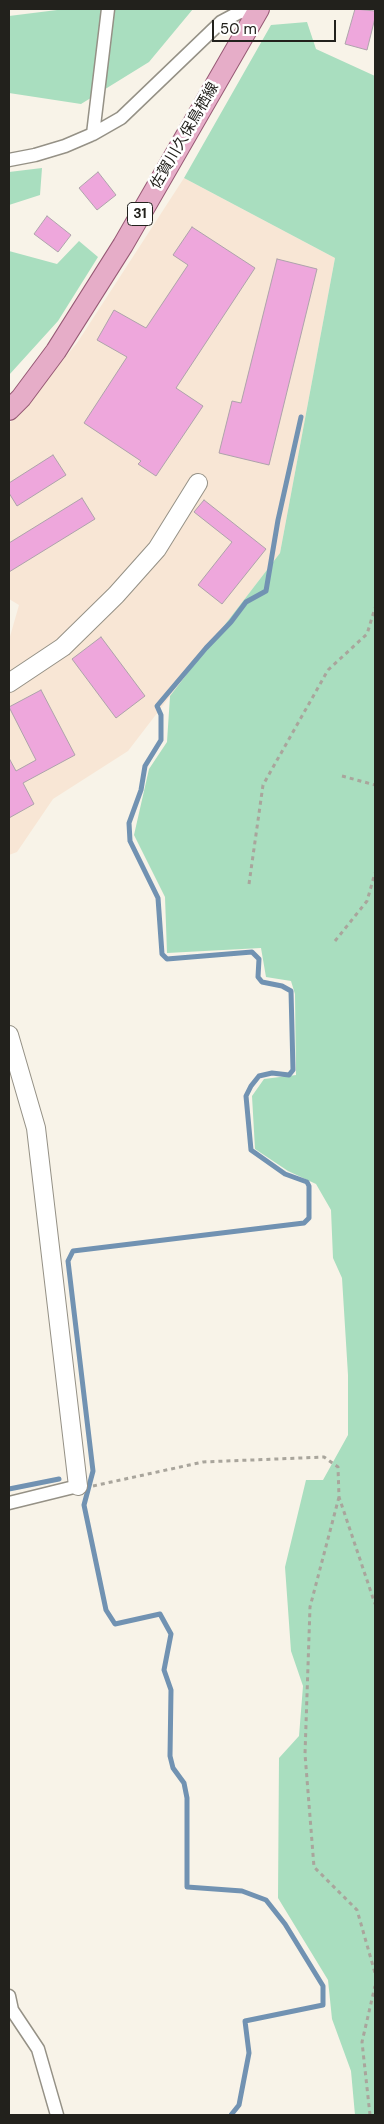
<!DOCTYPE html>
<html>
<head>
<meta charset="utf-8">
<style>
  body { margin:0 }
  #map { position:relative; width:384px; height:2124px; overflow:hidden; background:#f8f3e8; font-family:"DM Sans",sans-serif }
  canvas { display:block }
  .frame { position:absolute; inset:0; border:10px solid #22211c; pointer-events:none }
  .scale { position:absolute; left:212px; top:20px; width:124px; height:22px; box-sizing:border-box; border:2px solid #22211c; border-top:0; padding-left:6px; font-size:15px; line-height:18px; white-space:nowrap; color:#22211c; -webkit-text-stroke:4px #fff; paint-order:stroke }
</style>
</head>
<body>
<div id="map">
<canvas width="384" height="2124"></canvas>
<div class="frame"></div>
<div class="scale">50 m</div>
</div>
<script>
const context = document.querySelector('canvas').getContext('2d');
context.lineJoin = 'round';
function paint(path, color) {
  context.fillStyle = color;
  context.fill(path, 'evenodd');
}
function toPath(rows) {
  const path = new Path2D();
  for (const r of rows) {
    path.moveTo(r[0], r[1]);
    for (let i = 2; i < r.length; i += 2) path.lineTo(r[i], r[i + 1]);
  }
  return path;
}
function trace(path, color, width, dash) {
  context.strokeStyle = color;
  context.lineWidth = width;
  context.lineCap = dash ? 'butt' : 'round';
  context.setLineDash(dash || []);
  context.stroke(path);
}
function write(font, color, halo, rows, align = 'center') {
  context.font = font + ' "DM Sans","Noto Sans JP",sans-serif';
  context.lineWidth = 5;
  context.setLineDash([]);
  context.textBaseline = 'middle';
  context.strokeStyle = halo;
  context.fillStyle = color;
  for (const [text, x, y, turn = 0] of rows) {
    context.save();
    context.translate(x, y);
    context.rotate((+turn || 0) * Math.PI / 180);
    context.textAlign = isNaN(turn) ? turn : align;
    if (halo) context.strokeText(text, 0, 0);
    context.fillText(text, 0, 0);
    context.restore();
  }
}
const industrial = toPath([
  [184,178,335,258,280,553,128,751,53,799,17,852,9,855,9,640,19,605,9,599,9,424,77,343]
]);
const green = toPath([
  [65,9,193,9,149,62,81,104,9,93,9,16],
  [307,22,316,49,375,76,375,2115,355,2115,351,2071,332,2019,328,1980,278,1898,279,1758,299,1736,303,1686,291,1651,285,1567,306,1480,323,1480,348,1435,348,1375,342,1278,333,1258,331,1210,316,1184,288,1171,255,1149,252,1096,264,1079,296,1075,295,994,291,981,266,977,261,948,167,953,165,897,134,835,149,769,167,742,170,696,280,553,335,258,184,178,271,25],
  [42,168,40,195,9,205,9,172],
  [79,241,98,257,58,321,9,375,9,251,57,264]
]);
const stream = toPath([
  [9,1489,59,1479],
  [231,2115,239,2105,249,2053,245,2021,323,2005,323,1986,285,1924,266,1900,242,1891,187,1887,187,1798,184,1783,173,1768,170,1756,171,1690,164,1670,171,1634,160,1614,115,1624,106,1610,84,1505,93,1471,68,1261,73,1251,304,1223,309,1218,309,1186,307,1182,285,1174,251,1150,246,1096,251,1086,259,1076,272,1073,289,1075,293,1070,291,991,282,986,262,982,258,977,259,959,252,952,167,959,162,954,158,898,130,841,129,823,141,790,145,766,161,740,161,715,157,706,206,648,231,622,246,602,266,591,278,520,301,417]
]);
const building = toPath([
  [355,9,375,11,375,18,367,50,345,44,355,9],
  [98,172,116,195,97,210,79,188,98,172],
  [47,216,71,235,58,252,34,234,47,216],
  [192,227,255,268,176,388,203,406,156,476,138,464,141,461,84,423,127,357,97,340,114,310,146,328,188,265,173,255,192,227],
  [277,259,317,269,269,465,219,453,232,401,241,403,277,259],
  [53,455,66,475,17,506,9,493,9,483,53,455],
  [82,498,95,519,9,572,9,543,82,498],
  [204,500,266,549,222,604,198,585,232,542,194,512,204,500],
  [101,637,145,696,116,718,72,659,101,637],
  [41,690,75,755,23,783,34,804,9,818,9,758,16,771,36,760,9,707,41,690]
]);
const path = toPath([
  [342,776,375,785],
  [249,884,263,785,328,670,367,634,375,608],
  [335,941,367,901,375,873],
  [93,1486,203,1462,324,1457,338,1467,339,1497,375,1604],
  [339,1497,310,1607,305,1754,314,1867,357,1910,375,1973],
  [370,2115,362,2042,375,1986]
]);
const street = toPath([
  [93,134,108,9],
  [9,160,35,155,65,146,93,134,121,118,221,22,238,13,255,9],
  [9,1503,78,1486],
  [9,1996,12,2010,38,2049,57,2115]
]);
const secondary = toPath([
  [9,683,63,647,116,595,157,549,198,483],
  [9,1035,36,1128,78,1486]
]);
const primary = toPath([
  [9,410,21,398,56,351,123,245,259,9]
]);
const shields = [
  [140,214,25]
];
const shieldNames = [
  ["31",140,214]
];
const streetNames = [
  ["佐賀川久保鳥栖線",185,136,-60]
];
paint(industrial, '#f8e6d5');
paint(green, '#a9debf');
trace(stream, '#7192b2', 5);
paint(building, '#eea7dc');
trace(building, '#aea3ab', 1);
trace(street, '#959186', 15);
trace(secondary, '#959186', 20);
trace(primary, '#965974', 22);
trace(path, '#a9a59c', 3, [4, 4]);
trace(street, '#fff', 12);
trace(secondary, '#fff', 18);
trace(primary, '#e6adc8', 20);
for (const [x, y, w] of shields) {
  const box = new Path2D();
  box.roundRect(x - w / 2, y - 11.5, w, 23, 4);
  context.fillStyle = '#fff';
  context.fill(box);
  trace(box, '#22211c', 1);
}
write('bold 14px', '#22211c', null, shieldNames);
write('15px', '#22211c', '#fff', streetNames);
</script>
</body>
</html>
